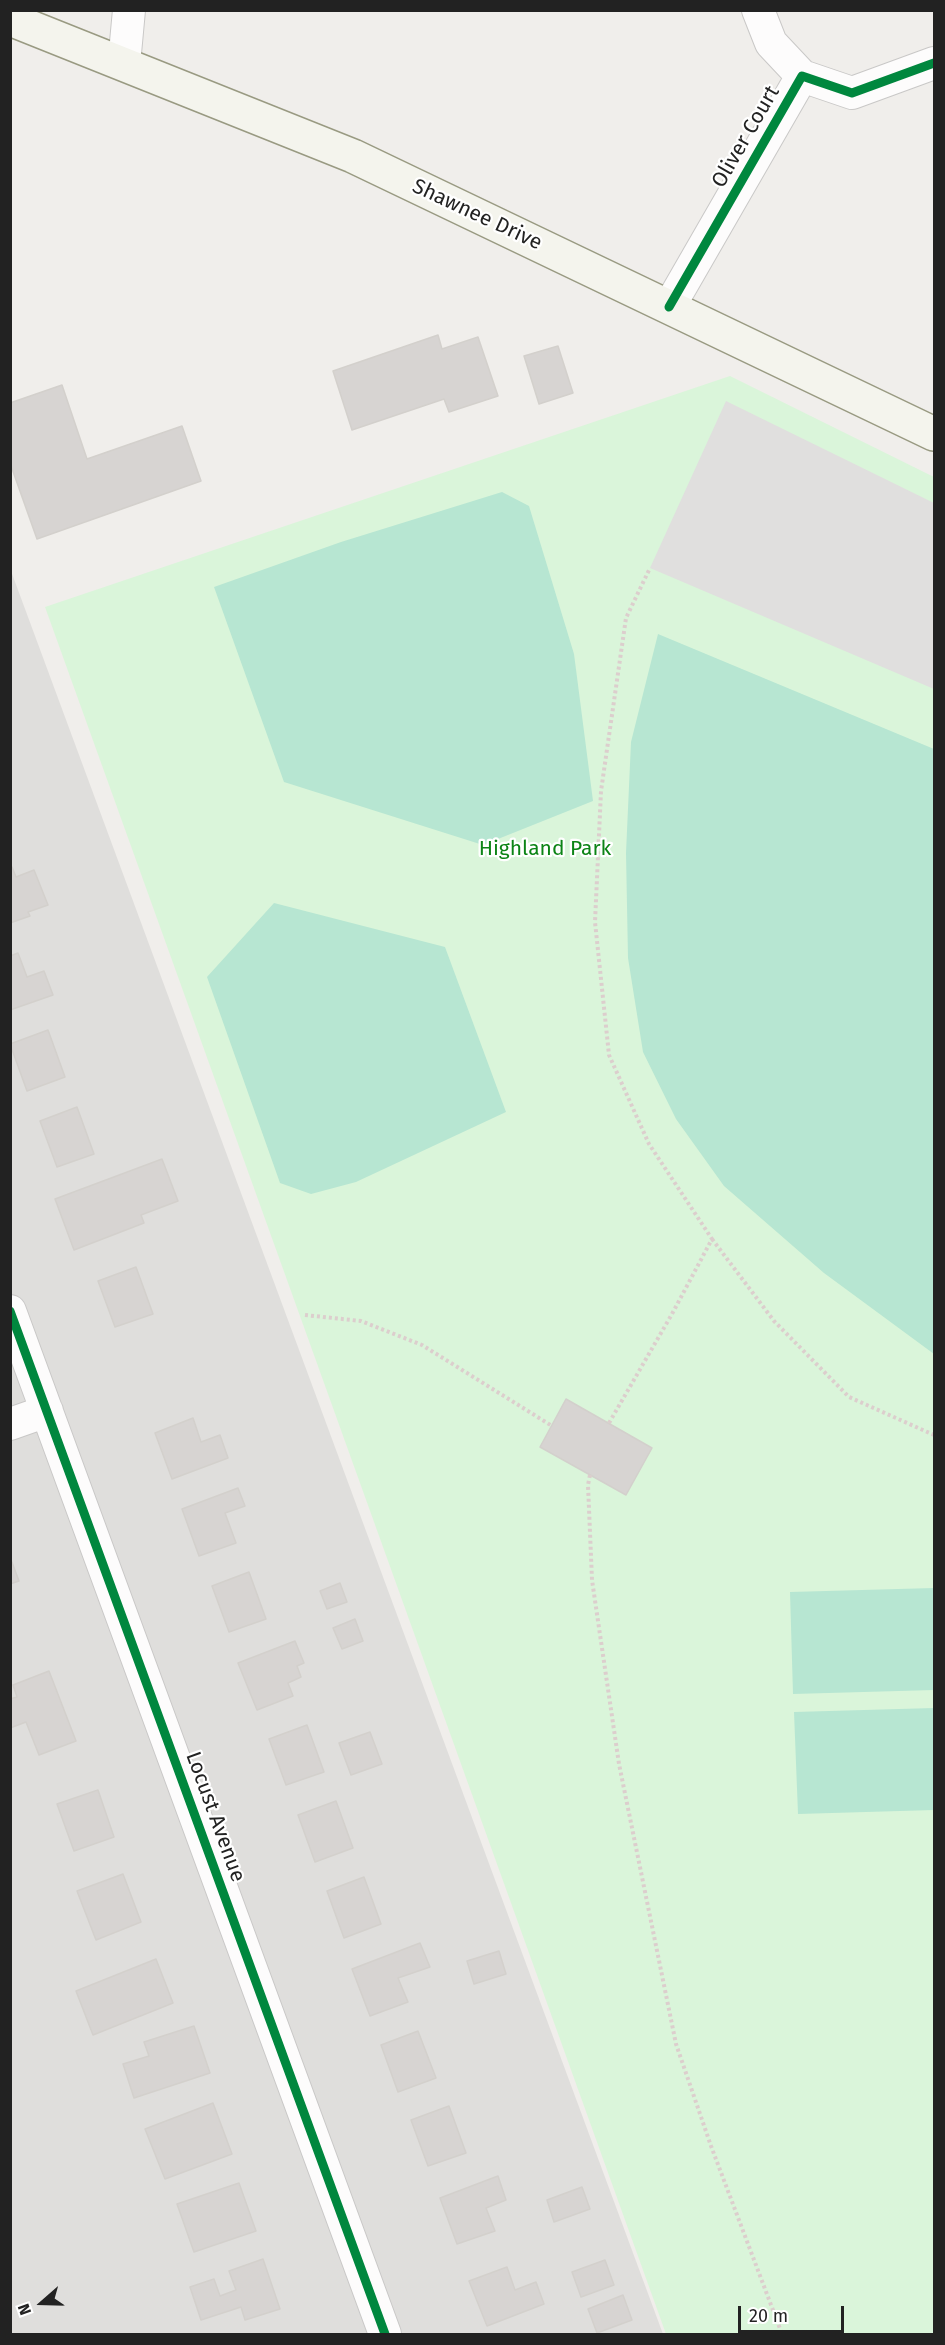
<!DOCTYPE html>
<html>
<head>
<meta charset="utf-8">
<style>
  body { margin:0 }
  #map { position:relative; width:945px; height:2345px; overflow:hidden; background:#f0eeeb; font-family:"Fira Sans",sans-serif }
  canvas { display:block }
  .frame { position:absolute; inset:0; border:12px solid #222; pointer-events:none }
  .north { position:absolute; left:12px; top:2273px; width:60px; height:60px; -webkit-text-stroke:4px #fff; paint-order:stroke; rotate:250deg; font-size:16px; font-weight:700; line-height:24px; text-align:center; color:#222 }
  .north::after { content:''; display:block; margin:auto; width:21px; height:27px; background:#222; clip-path:polygon(50% 0,100% 100%,50% 72%,0 100%) }
  .scale { position:absolute; left:738px; top:2306px; width:106px; height:27px; box-sizing:border-box; border:3px solid #222; border-top:0; padding-left:8px; font-size:18px; line-height:21px; white-space:nowrap; color:#222; -webkit-text-stroke:4px #fff; paint-order:stroke }
</style>
</head>
<body>
<div id="map">
<canvas width="945" height="2345"></canvas>
<div class="frame"></div>
<div class="north">N</div>
<div class="scale">20 m</div>
</div>
<script>
const context = document.querySelector('canvas').getContext('2d');
context.lineJoin = 'round';
function paint(path, color) {
  context.fillStyle = color;
  context.fill(path, 'evenodd');
}
function toPath(rows) {
  const path = new Path2D();
  for (const r of rows) {
    path.moveTo(r[0], r[1]);
    for (let i = 2; i < r.length; i += 2) path.lineTo(r[i], r[i + 1]);
  }
  return path;
}
function trace(path, color, width, dash) {
  context.strokeStyle = color;
  context.lineWidth = width;
  context.lineCap = dash ? 'butt' : 'round';
  context.setLineDash(dash || []);
  context.stroke(path);
}
function write(font, color, halo, rows, align = 'center') {
  context.font = font + ' "Fira Sans",sans-serif';
  context.lineWidth = 4.5;
  context.setLineDash([]);
  context.textBaseline = 'middle';
  context.strokeStyle = halo;
  context.fillStyle = color;
  for (const [text, x, y, turn = 0] of rows) {
    context.save();
    context.translate(x, y);
    context.rotate((+turn || 0) * Math.PI / 180);
    context.textAlign = isNaN(turn) ? turn : align;
    if (halo) context.strokeText(text, 0, 0);
    context.fillText(text, 0, 0);
    context.restore();
  }
}
const residential = toPath([
  [11,571,663,2334,11,2334]
]);
const park = toPath([
  [730,376,934,477,934,2334,666,2334,45,607]
]);
const pitch = toPath([
  [502,492,529,506,574,654,593,801,483,845,284,782,214,587,341,542],
  [658,634,934,749,934,1354,824,1273,724,1186,676,1119,643,1052,628,958,626,853,631,742],
  [274,903,445,947,506,1112,356,1182,311,1194,280,1183,207,977],
  [934,1588,934,1690,793,1694,790,1592],
  [934,1708,934,1810,798,1814,794,1712]
]);
const parking = toPath([
  [726,401,934,503,934,689,650,568]
]);
const building = toPath([
  [438,335,442,349,478,337,498,396,449,412,444,399,352,430,333,371,438,335],
  [558,346,573,393,539,404,524,356,558,346],
  [62,385,87,459,182,426,201,481,37,539,10,463,10,403,62,385],
  [12,867,16,877,34,870,48,905,28,912,30,916,10,923,10,868,12,867],
  [18,953,27,977,44,971,53,995,10,1010,10,956,18,953],
  [48,1030,65,1077,27,1091,10,1044,48,1030],
  [77,1107,94,1154,57,1167,40,1121,77,1107],
  [162,1159,178,1201,141,1215,144,1223,74,1250,55,1199,162,1159],
  [136,1267,153,1314,115,1327,98,1281,136,1267],
  [566,1399,652,1448,626,1495,540,1447,566,1399],
  [193,1418,201,1442,220,1435,228,1458,172,1479,155,1433,193,1418],
  [238,1488,245,1506,225,1513,236,1543,199,1556,182,1509,238,1488],
  [10,1557,19,1581,10,1584,10,1557],
  [249,1572,266,1619,229,1632,212,1586,249,1572],
  [340,1583,347,1602,327,1609,320,1591,340,1583],
  [355,1619,363,1641,342,1649,333,1628,355,1619],
  [295,1641,304,1663,297,1666,301,1677,288,1683,293,1696,257,1710,238,1663,295,1641],
  [49,1671,76,1741,39,1755,26,1722,10,1728,10,1699,17,1697,13,1685,49,1671],
  [307,1725,324,1772,286,1785,269,1739,307,1725],
  [370,1732,382,1764,351,1775,339,1743,370,1732],
  [98,1790,114,1837,74,1851,57,1804,98,1790],
  [336,1801,353,1848,315,1862,298,1815,336,1801],
  [123,1874,141,1922,96,1940,77,1891,123,1874],
  [364,1877,381,1924,344,1938,327,1891,364,1877],
  [420,1943,430,1967,398,1978,408,2002,370,2016,352,1969,420,1943],
  [499,1951,506,1974,474,1984,467,1961,499,1951],
  [156,1959,173,2003,93,2035,76,1991,156,1959],
  [194,2026,210,2073,134,2098,123,2064,149,2056,144,2042,194,2026],
  [418,2031,436,2078,398,2092,381,2045,418,2031],
  [213,2103,232,2154,165,2179,145,2129,213,2103],
  [449,2106,466,2153,428,2166,411,2120,449,2106],
  [498,2176,506,2200,486,2208,495,2231,457,2244,440,2198,498,2176],
  [239,2183,256,2231,194,2252,177,2204,239,2183],
  [582,2187,590,2209,554,2222,547,2200,582,2187],
  [263,2259,280,2309,245,2320,241,2307,201,2320,190,2287,214,2279,220,2296,236,2290,229,2271,263,2259],
  [605,2260,614,2285,581,2297,572,2272,605,2260],
  [507,2267,515,2290,536,2282,544,2304,487,2326,469,2281,507,2267],
  [623,2295,632,2320,597,2333,588,2309,623,2295]
]);
const path = toPath([
  [712,1239,774,1321,849,1397,934,1435],
  [305,1315,361,1321,422,1345,552,1426],
  [609,1423,672,1314,712,1239,649,1144,609,1055,595,922,601,791,626,618,650,568],
  [590,1475,588,1485,592,1580,619,1764,676,2044,711,2146,782,2334]
]);
const street = toPath([
  [758,10,771,43,802,76],
  [124,64,129,10],
  [669,307,802,76,852,93,934,63],
  [10,1311,385,2334],
  [10,1424,47,1411]
]);
const secondary = toPath([
  [10,19,353,156,934,434]
]);
const cycleway = toPath([
  [669,307,802,76,852,93,934,63],
  [10,1311,385,2334]
]);
const streetNames = [
  ["Oliver Court",746,137,-60],
  ["Shawnee Drive",477,215,25],
  ["Locust Avenue",215,1817,70]
];
const parkNames = [
  ["Highland Park",545,849]
];
paint(residential, '#dfdedc');
paint(park, '#daf5da');
paint(pitch, '#b7e6d2');
paint(parking, '#e0dfde');
paint(building, '#d7d4d2');
trace(building, '#d3d0cc', 1.5);
trace(street, '#c9c8c7', 34);
trace(secondary, '#999a82', 36);
trace(path, '#dccecd', 4, [3, 3]);
trace(street, '#fdfcfc', 32);
trace(secondary, '#f4f4ed', 33);
trace(cycleway, '#00873e', 9);
write('21px', '#222', '#fff', streetNames);
write('21px', '#0c8416', '#fff', parkNames);
</script>
</body>
</html>
